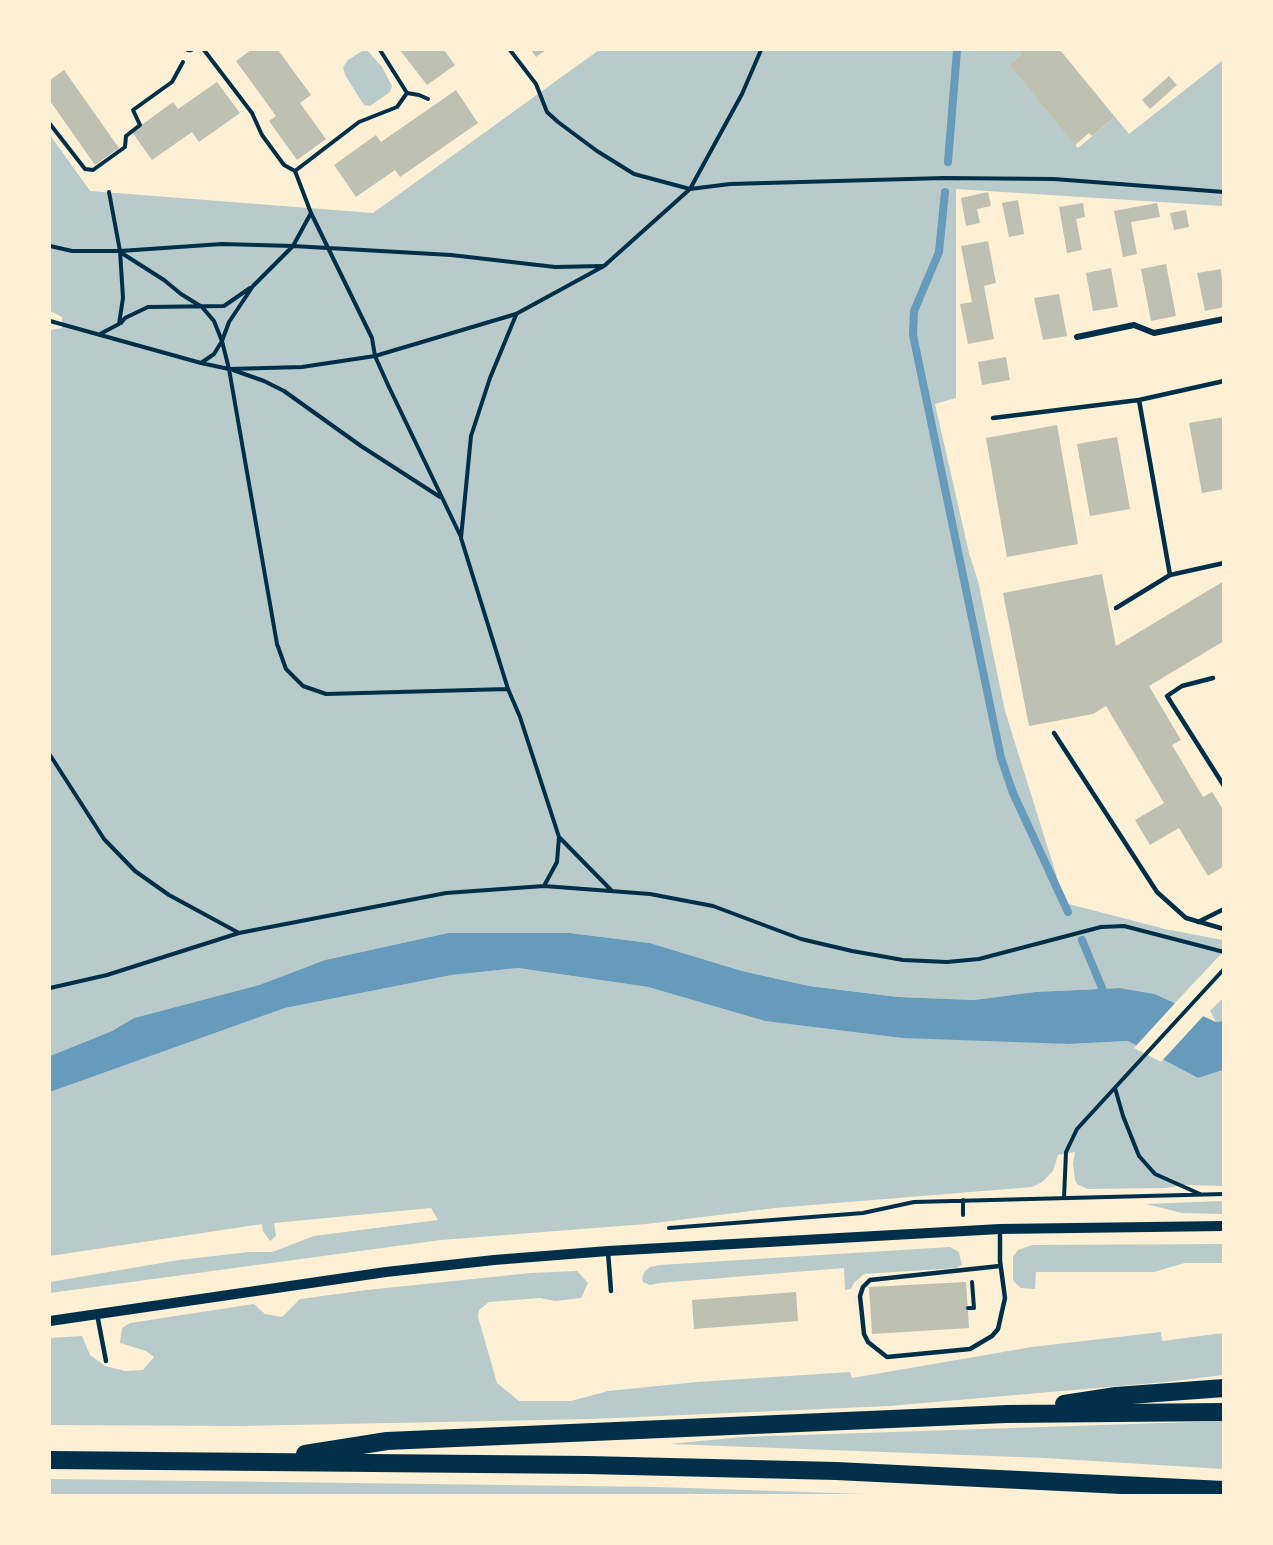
<!DOCTYPE html>
<html>
<head>
<meta charset="utf-8">
<style>
  body { margin:0 }
  #map { position:relative; width:1273px; height:1545px; overflow:hidden; background:#fdf0d5; font-family:"Space Grotesk",sans-serif }
  canvas { display:block }
  .frame { position:absolute; inset:0; border:51px solid #fdf0d5; pointer-events:none }
</style>
</head>
<body>
<div id="map">
<canvas width="1273" height="1545"></canvas>
<div class="frame"></div>
</div>
<script>
const context = document.querySelector('canvas').getContext('2d');
context.lineJoin = 'round';
function paint(path, color) {
  context.fillStyle = color;
  context.fill(path, 'evenodd');
}
function toPath(rows) {
  const path = new Path2D();
  for (const r of rows) {
    path.moveTo(r[0], r[1]);
    for (let i = 2; i < r.length; i += 2) path.lineTo(r[i], r[i + 1]);
  }
  return path;
}
function trace(path, color, width, dash) {
  context.strokeStyle = color;
  context.lineWidth = width;
  context.lineCap = dash ? 'butt' : 'round';
  context.setLineDash(dash || []);
  context.stroke(path);
}
const green = toPath([
  [599,50,1018,50,1022,54,1009,65,1078,148,1115,117,1129,134,1223,60,1223,206,956,189,956,398,935,404,969,553,978,581,1005,711,1065,903,1165,929,1223,940,1223,952,1175,1003,1155,994,1120,988,1035,992,974,1000,898,997,809,986,742,971,650,943,570,933,448,933,325,960,259,985,134,1018,112,1031,50,1056,50,330,62,328,62,317,50,311,50,135,90,191,373,213],
  [362,51,368,51,382,67,392,86,390,92,370,106,364,105,345,75,343,67,348,60],
  [518,968,648,987,765,1021,1069,1044,1128,1041,1198,1078,1223,1070,1223,1186,1187,1185,1165,1188,1087,1189,1077,1184,1075,1180,1073,1164,1075,1152,1058,1155,1053,1171,1042,1182,1032,1187,775,1208,646,1224,441,1240,50,1293,50,1282,179,1260,249,1252,272,1252,314,1236,438,1220,431,1208,274,1223,276,1236,270,1241,263,1231,262,1224,50,1256,50,1092,285,1008,452,975],
  [1223,998,1223,1021,1216,1022,1210,1011],
  [1223,1201,1223,1214,1182,1213,1146,1204],
  [1223,1244,1223,1263,1185,1263,1154,1272,1036,1272,1035,1289,1021,1288,1014,1282,1013,1278,1013,1257,1018,1250,1032,1245],
  [950,1247,959,1252,962,1265,956,1268,864,1274,854,1283,851,1289,845,1290,844,1268,660,1283,650,1285,643,1282,642,1278,645,1271,650,1267,660,1265],
  [577,1271,588,1283,581,1298,555,1301,540,1298,489,1302,479,1310,478,1317,497,1383,519,1401,571,1401,608,1391,697,1382,850,1372,852,1378,1032,1347,1161,1332,1162,1341,1223,1333,1223,1375,1166,1382,889,1406,592,1419,239,1426,50,1425,50,1338,82,1336,90,1355,105,1366,125,1371,143,1370,154,1357,146,1351,120,1343,122,1328,130,1323,254,1304,265,1314,282,1317,300,1299,367,1290,531,1273],
  [1223,1421,1223,1469,1045,1458,670,1444,742,1437],
  [50,1479,658,1487,894,1495,50,1496]
]);
const water = toPath([
  [448,933,570,933,650,943,742,971,809,986,898,997,974,1000,1035,992,1120,988,1155,994,1216,1022,1223,1021,1223,1070,1198,1078,1128,1041,1069,1044,903,1038,765,1021,648,987,518,968,452,975,285,1008,50,1092,50,1056,112,1031,134,1018,259,985,325,960]
]);
const pier = toPath([
  [1177,1001,1205,1014,1161,1062,1134,1048]
]);
const stream = toPath([
  [948,162,957,50],
  [945,192,939,252,914,311,913,335,1001,758,1013,793,1068,912],
  [1082,940,1102,988]
]);
const building = toPath([
  [251,50,278,50,311,95,300,103,326,139,297,160,269,121,276,116,236,61],
  [400,50,444,50,455,65,427,85],
  [531,50,546,50,536,57],
  [1018,50,1060,50,1115,117,1092,136,1089,133,1075,145,1009,65,1022,54],
  [64,70,119,148,95,165,50,101,50,80],
  [1169,76,1177,85,1150,109,1142,100],
  [217,82,240,113,199,142,192,132,152,160,132,132,173,102,178,109],
  [456,90,478,123,400,177,395,170,356,197,334,165,376,135,381,142],
  [988,192,991,206,977,209,980,223,966,226,961,198],
  [1018,200,1024,234,1009,237,1002,203],
  [1083,203,1085,217,1076,219,1082,250,1067,253,1059,207],
  [1157,203,1160,217,1131,222,1137,254,1123,257,1114,211],
  [1186,210,1189,227,1174,230,1170,213],
  [988,241,996,283,984,286,994,339,968,344,960,304,972,302,961,246],
  [1166,264,1176,316,1151,321,1141,269],
  [1111,268,1118,307,1093,311,1086,273],
  [1221,269,1224,307,1205,311,1197,273],
  [1059,294,1067,336,1043,340,1034,298],
  [1006,357,1010,380,982,385,978,362],
  [1224,417,1224,489,1202,493,1189,423],
  [1057,425,1078,544,1007,557,986,438],
  [1117,437,1130,509,1090,516,1077,444],
  [1102,574,1116,646,1224,581,1224,641,1149,686,1181,740,1172,745,1203,797,1212,792,1224,811,1224,866,1208,876,1179,828,1150,845,1135,820,1164,803,1106,706,1093,714,1029,726,1003,593],
  [966,1282,969,1328,872,1334,869,1287],
  [796,1292,798,1321,694,1329,692,1300]
]);
const path = toPath([
  [204,50,252,113,262,135,284,165,295,171,311,213,372,338,375,356,388,385,461,537],
  [510,50,536,84,547,112,558,122,597,151,634,174,690,189,730,184,944,178,1054,179,1224,192],
  [407,93,419,95,428,99],
  [50,124,85,169,93,170,125,147,126,136,140,125,133,110,172,82,183,62],
  [295,171,359,122,397,107,407,93,380,50],
  [311,213,293,246,253,286,229,322,222,341,229,369,277,644,286,669,303,686,326,694,508,689],
  [50,246,72,251,120,251,222,244,293,246,451,255,555,267,602,266],
  [120,252,164,280,181,294,202,307,214,321,222,341,214,354,201,363],
  [516,315,490,378,471,436,461,538,508,689,520,717,559,837,557,862,544,886],
  [50,321,201,363,229,369,302,367,375,356,516,314,604,266,690,189,742,94,761,50],
  [121,323,125,318,148,307,224,306,250,288],
  [100,334,119,324,123,298,120,251,109,192],
  [233,370,264,381,284,391,361,446,440,497],
  [50,755,104,839,135,871,169,895,239,933],
  [560,838,611,890],
  [50,988,107,975,239,933,446,893,544,886,650,894,713,906,801,939,852,951,903,960,947,962,979,959,1101,927,1124,926,1224,952],
  [1115,1088,1123,1116,1139,1156,1155,1174,1200,1194],
  [1064,1198,1066,1152,1077,1129,1224,969],
  [963,1200,963,1215],
  [669,1228,863,1213,914,1202,1224,1194],
  [968,1308,974,1308,972,1282]
]);
const service = toPath([
  [188,50,191,50],
  [1139,400,1170,575],
  [993,418,1139,400,1224,381],
  [1116,608,1170,575,1224,563],
  [1213,678,1182,686,1167,696,1224,786],
  [1054,733,1157,892,1186,918,1224,929],
  [1198,922,1224,909],
  [1000,1229,1000,1261,1005,1298,998,1329,992,1336,970,1349,887,1357,868,1342,864,1334,860,1296,863,1287,870,1280,1000,1266],
  [608,1252,611,1291],
  [97,1314,106,1361]
]);
const minor = toPath([
  [1077,337,1134,325,1154,333,1224,319]
]);
const tertiary = toPath([
  [50,1321,386,1272,494,1260,608,1251,1000,1229,1224,1226]
]);
const motorway = toPath([
  [1064,1404,1116,1396,1224,1388],
  [305,1454,387,1441,1006,1414,1224,1412],
  [50,1460,588,1465,836,1471,1224,1490]
]);
paint(green, '#b9caca');
paint(water, '#669bbc');
paint(pier, '#fdf0d5');
trace(stream, '#669bbc', 8);
paint(building, '#bec0b2');
trace(path, '#003049', 4);
trace(service, '#003049', 4.5);
trace(minor, '#003049', 6);
trace(tertiary, '#003049', 10);
trace(motorway, '#003049', 18);
</script>
</body>
</html>
